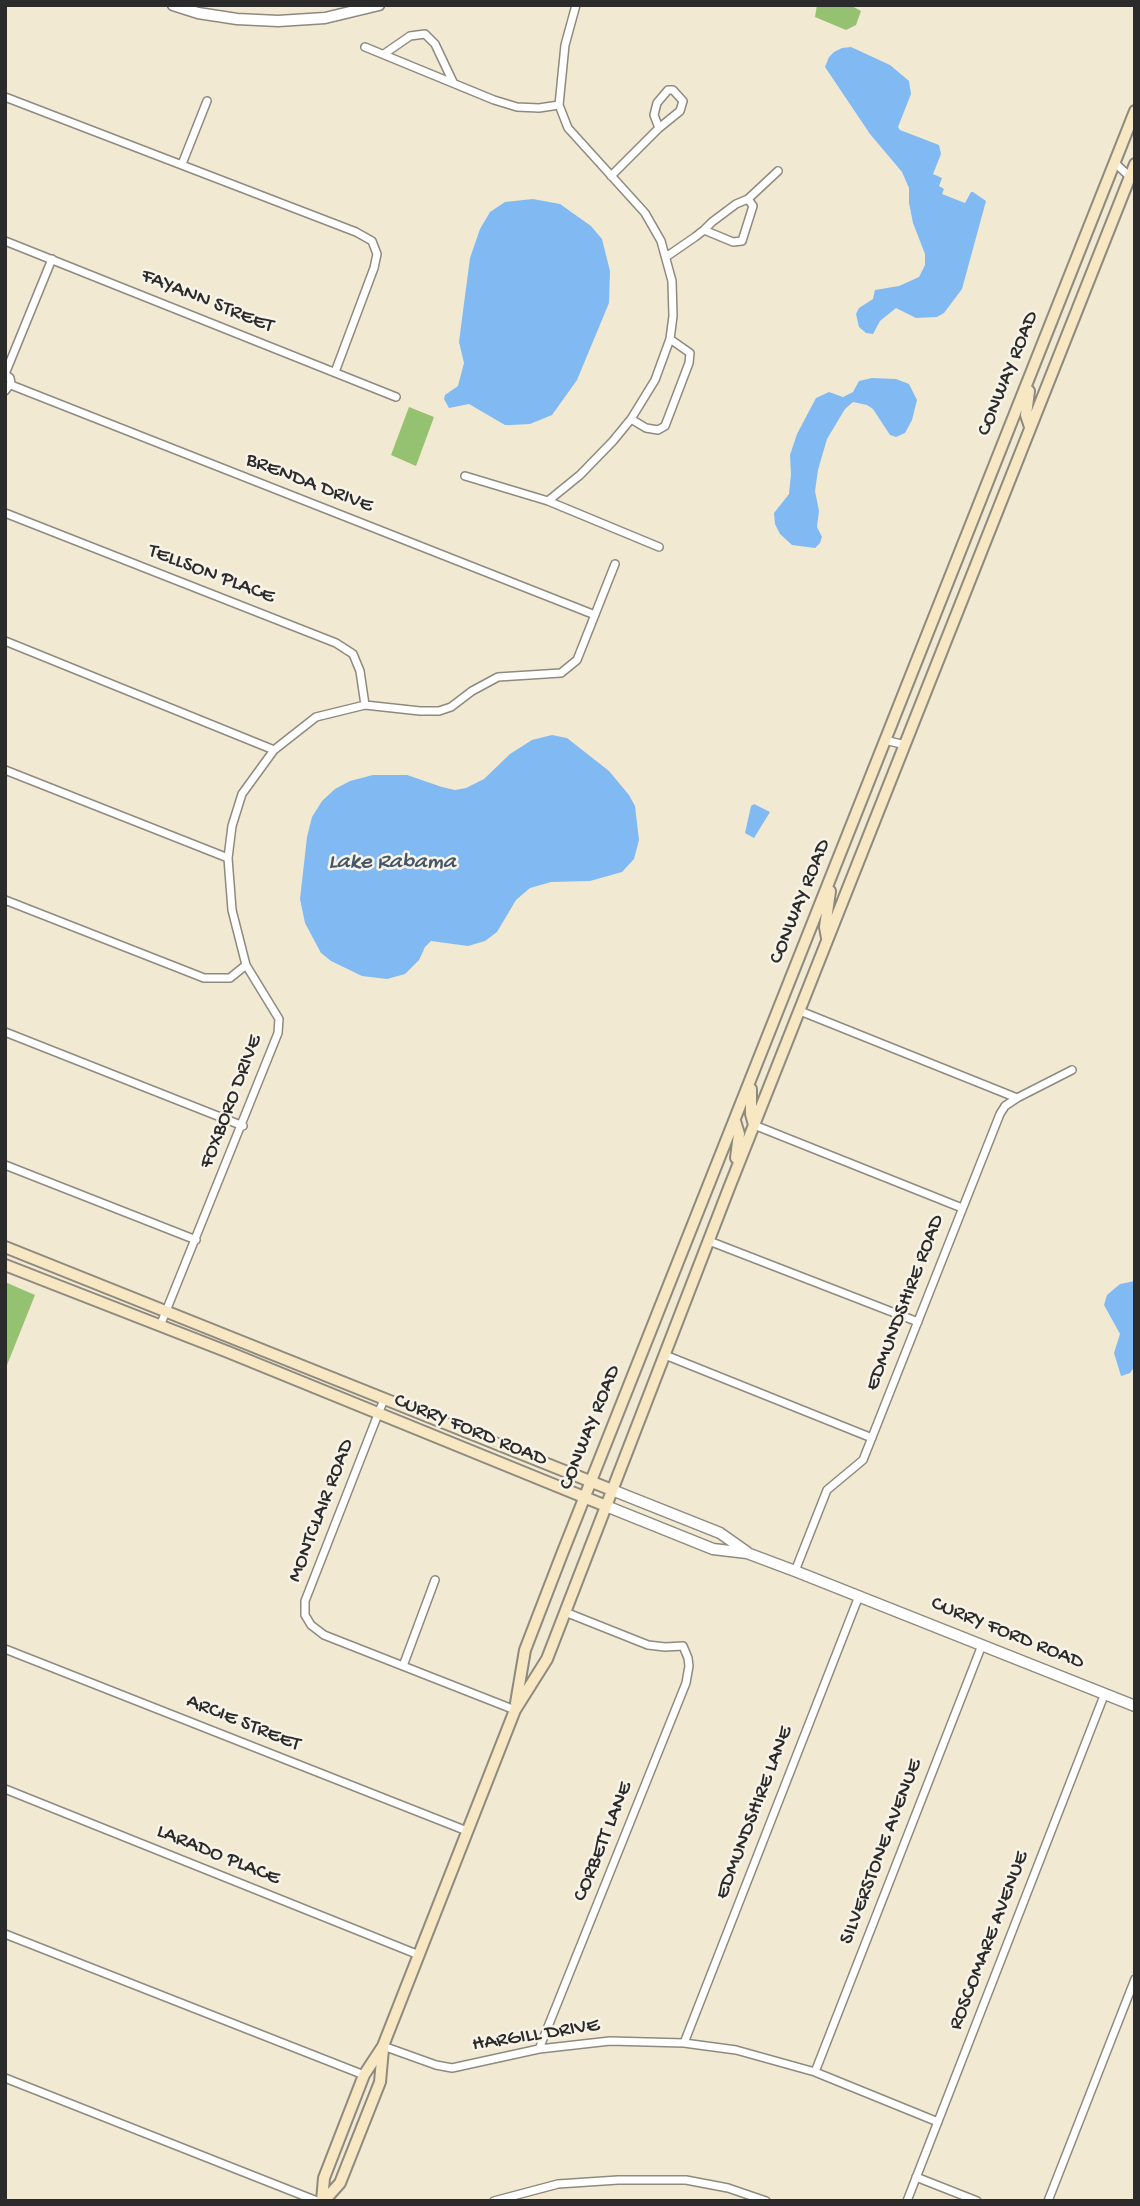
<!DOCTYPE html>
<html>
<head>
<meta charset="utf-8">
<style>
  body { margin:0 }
  #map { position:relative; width:1140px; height:2206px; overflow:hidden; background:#f2e9d3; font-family:"Gochi Hand",sans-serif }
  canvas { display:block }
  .frame { position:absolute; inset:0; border:7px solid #2b2b2b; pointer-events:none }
</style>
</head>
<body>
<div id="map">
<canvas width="1140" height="2206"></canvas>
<div class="frame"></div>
</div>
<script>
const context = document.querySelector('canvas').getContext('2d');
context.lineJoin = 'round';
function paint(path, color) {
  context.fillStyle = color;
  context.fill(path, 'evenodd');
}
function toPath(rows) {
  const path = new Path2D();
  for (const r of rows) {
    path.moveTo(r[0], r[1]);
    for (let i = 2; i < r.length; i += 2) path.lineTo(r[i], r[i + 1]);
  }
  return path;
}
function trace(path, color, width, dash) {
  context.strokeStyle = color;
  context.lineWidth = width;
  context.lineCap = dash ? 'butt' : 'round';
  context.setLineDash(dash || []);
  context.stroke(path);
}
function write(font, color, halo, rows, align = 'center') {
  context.font = font + ' "Gochi Hand",sans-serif';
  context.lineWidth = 5;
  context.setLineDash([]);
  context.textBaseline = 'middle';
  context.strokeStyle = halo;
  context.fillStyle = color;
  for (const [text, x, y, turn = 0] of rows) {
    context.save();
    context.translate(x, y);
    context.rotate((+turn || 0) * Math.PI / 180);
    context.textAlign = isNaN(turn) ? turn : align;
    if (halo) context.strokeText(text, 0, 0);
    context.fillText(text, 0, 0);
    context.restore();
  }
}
const green = toPath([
  [817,5,850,5,861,11,856,25,846,30,815,17],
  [409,407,434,417,416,466,391,455],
  [5,1282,35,1295,5,1370]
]);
const water = toPath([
  [851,47,890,65,909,81,911,94,898,127,900,130,939,145,941,154,933,174,942,178,939,186,944,189,942,194,965,203,971,192,973,192,986,201,962,289,944,313,937,317,916,318,896,308,880,321,873,334,866,333,859,327,856,314,859,308,873,299,875,290,899,286,919,277,925,265,925,254,913,223,909,203,909,188,902,172,870,134,825,67,829,57,834,52,842,48],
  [533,199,560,204,591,226,602,239,610,271,609,303,577,380,552,415,530,424,511,425,505,425,469,404,449,408,444,399,445,395,458,386,464,363,459,342,463,311,470,258,480,229,490,212,505,202],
  [872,378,896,379,909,384,917,400,912,420,905,433,896,437,890,435,873,409,867,405,853,402,845,409,827,439,818,470,815,491,819,511,817,527,822,537,820,543,815,548,792,545,780,534,775,524,774,513,789,494,791,474,790,455,797,434,816,398,829,392,843,397,853,392,859,381],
  [552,735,567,738,609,771,629,795,635,806,639,840,634,859,622,872,590,881,551,882,530,888,516,900,497,932,485,941,468,946,431,941,425,947,419,960,405,974,387,979,362,976,331,961,321,953,305,923,300,899,307,837,312,817,322,801,335,789,350,781,373,775,407,775,442,787,455,790,466,788,484,779,510,754,532,740],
  [754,804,770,812,754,838,745,833,751,806],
  [1135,1281,1135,1366,1130,1373,1121,1376,1114,1353,1120,1334,1104,1305,1107,1295,1120,1284]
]);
const minor = toPath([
  [365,47,494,100,517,107,539,108,559,105],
  [384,54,410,36,425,34,435,44,453,82],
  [5,97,356,232,372,241,377,254,374,268,335,372],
  [1114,162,1130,177],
  [182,164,207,101],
  [611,176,659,128,680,111,683,101,673,90,668,90,657,103,654,115,659,128],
  [748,199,778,171],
  [5,241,396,397],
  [666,257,695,237,704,230,712,222,736,204,748,199,753,206,742,241,733,242,704,230],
  [11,385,595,615],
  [5,391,11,383,10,378,5,374,52,259],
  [631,419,646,428,658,430,665,426,689,363,690,353,670,339],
  [465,476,548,501,580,475,613,441,631,419,655,380,670,339,673,316,672,281,661,241,645,213,568,128,559,105,565,45,576,5],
  [548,501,659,547],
  [5,513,336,643,353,654,360,671,365,705],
  [5,641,274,750],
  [885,740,905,745],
  [5,770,228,858],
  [5,900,204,978,230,978,246,965],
  [800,1011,1017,1098],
  [5,1032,243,1126],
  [754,1125,962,1208],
  [5,1165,196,1240],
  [709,1241,918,1322],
  [160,1326,278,1033,279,1019,246,965,232,910,228,858,232,826,242,794,274,750,316,717,365,705,420,711,439,711,451,707,472,691,498,677,561,673,577,660,615,564],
  [665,1355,872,1438],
  [384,1399,305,1601,305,1615,311,1625,324,1635,515,1710],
  [795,1571,827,1490,863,1460,1000,1114,1005,1106,1017,1098,1072,1070],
  [5,1649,467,1831],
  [403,1666,435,1580],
  [5,1789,419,1955],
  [5,1934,364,2075],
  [684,2043,859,1596],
  [383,2046,436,2065,452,2068,539,2049,610,2041,684,2043,736,2050,815,2072,938,2122],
  [539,2049,686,1683,689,1666,688,1658,683,1646,665,1647,648,1645,565,1612],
  [815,2072,982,1645],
  [5,2078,317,2201],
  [916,2177,977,2201],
  [494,2201,558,2184,618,2180,686,2180,728,2188,766,2201],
  [907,2201,1105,1693],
  [1048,2201,1135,1979]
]);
const tertiary = toPath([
  [173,5,198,13,237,19,278,21,325,18,379,5],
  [612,1490,720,1533,747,1552],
  [606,1506,713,1549,747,1553,795,1571,1135,1706]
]);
const secondary = toPath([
  [1029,391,1026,415,1030,427],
  [827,938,825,927,830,891],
  [751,1089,751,1114,754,1125],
  [735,1121,739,1134,736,1158],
  [5,1247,612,1490],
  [5,1265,228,1352,606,1506],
  [516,1703,525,1650,562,1554,1135,111],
  [322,2201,324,2178,364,2075,383,2046,515,1710,547,1659,729,1188,1135,164],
  [324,2201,340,2183,380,2082,383,2049]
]);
const streetNames = [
  ["FAYANN STREET",207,302,22],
  ["CONWAY ROAD",1009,374,-68],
  ["BRENDA DRIVE",309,484,21],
  ["TELLSON PLACE",211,575,21],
  ["CONWAY ROAD",801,902,-68],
  ["FOXBORO DRIVE",232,1102,-69],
  ["EDMUNDSHIRE ROAD",906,1303,-69],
  ["CONWAY ROAD",591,1428,-68],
  ["CURRY FORD ROAD",470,1431,22],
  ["MONTCLAIR ROAD",322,1511,-69],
  ["CURRY FORD ROAD",1007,1634,22],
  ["ARCIE STREET",243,1724,22],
  ["EDMUNDSHIRE LANE",755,1813,-69],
  ["CORBETT LANE",604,1842,-68],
  ["SILVERSTONE AVENUE",882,1852,-69],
  ["LARADO PLACE",218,1856,22],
  ["ROSCOMARE AVENUE",990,1941,-69],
  ["HARGILL DRIVE",536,2036,-9]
];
const waterNames = [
  ["Lake Rabama",392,863]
];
paint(green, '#95c270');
paint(water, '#81baf2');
trace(minor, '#8e8a7f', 10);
trace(tertiary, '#8e8a7f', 13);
trace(secondary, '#8e8a7f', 14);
trace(minor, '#fff', 7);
trace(tertiary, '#fff', 10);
trace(secondary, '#f7e8c3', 10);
write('21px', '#2b2b2b', '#f7f3e8', streetNames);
write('italic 23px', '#455667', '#f7f3e8', waterNames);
</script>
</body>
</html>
